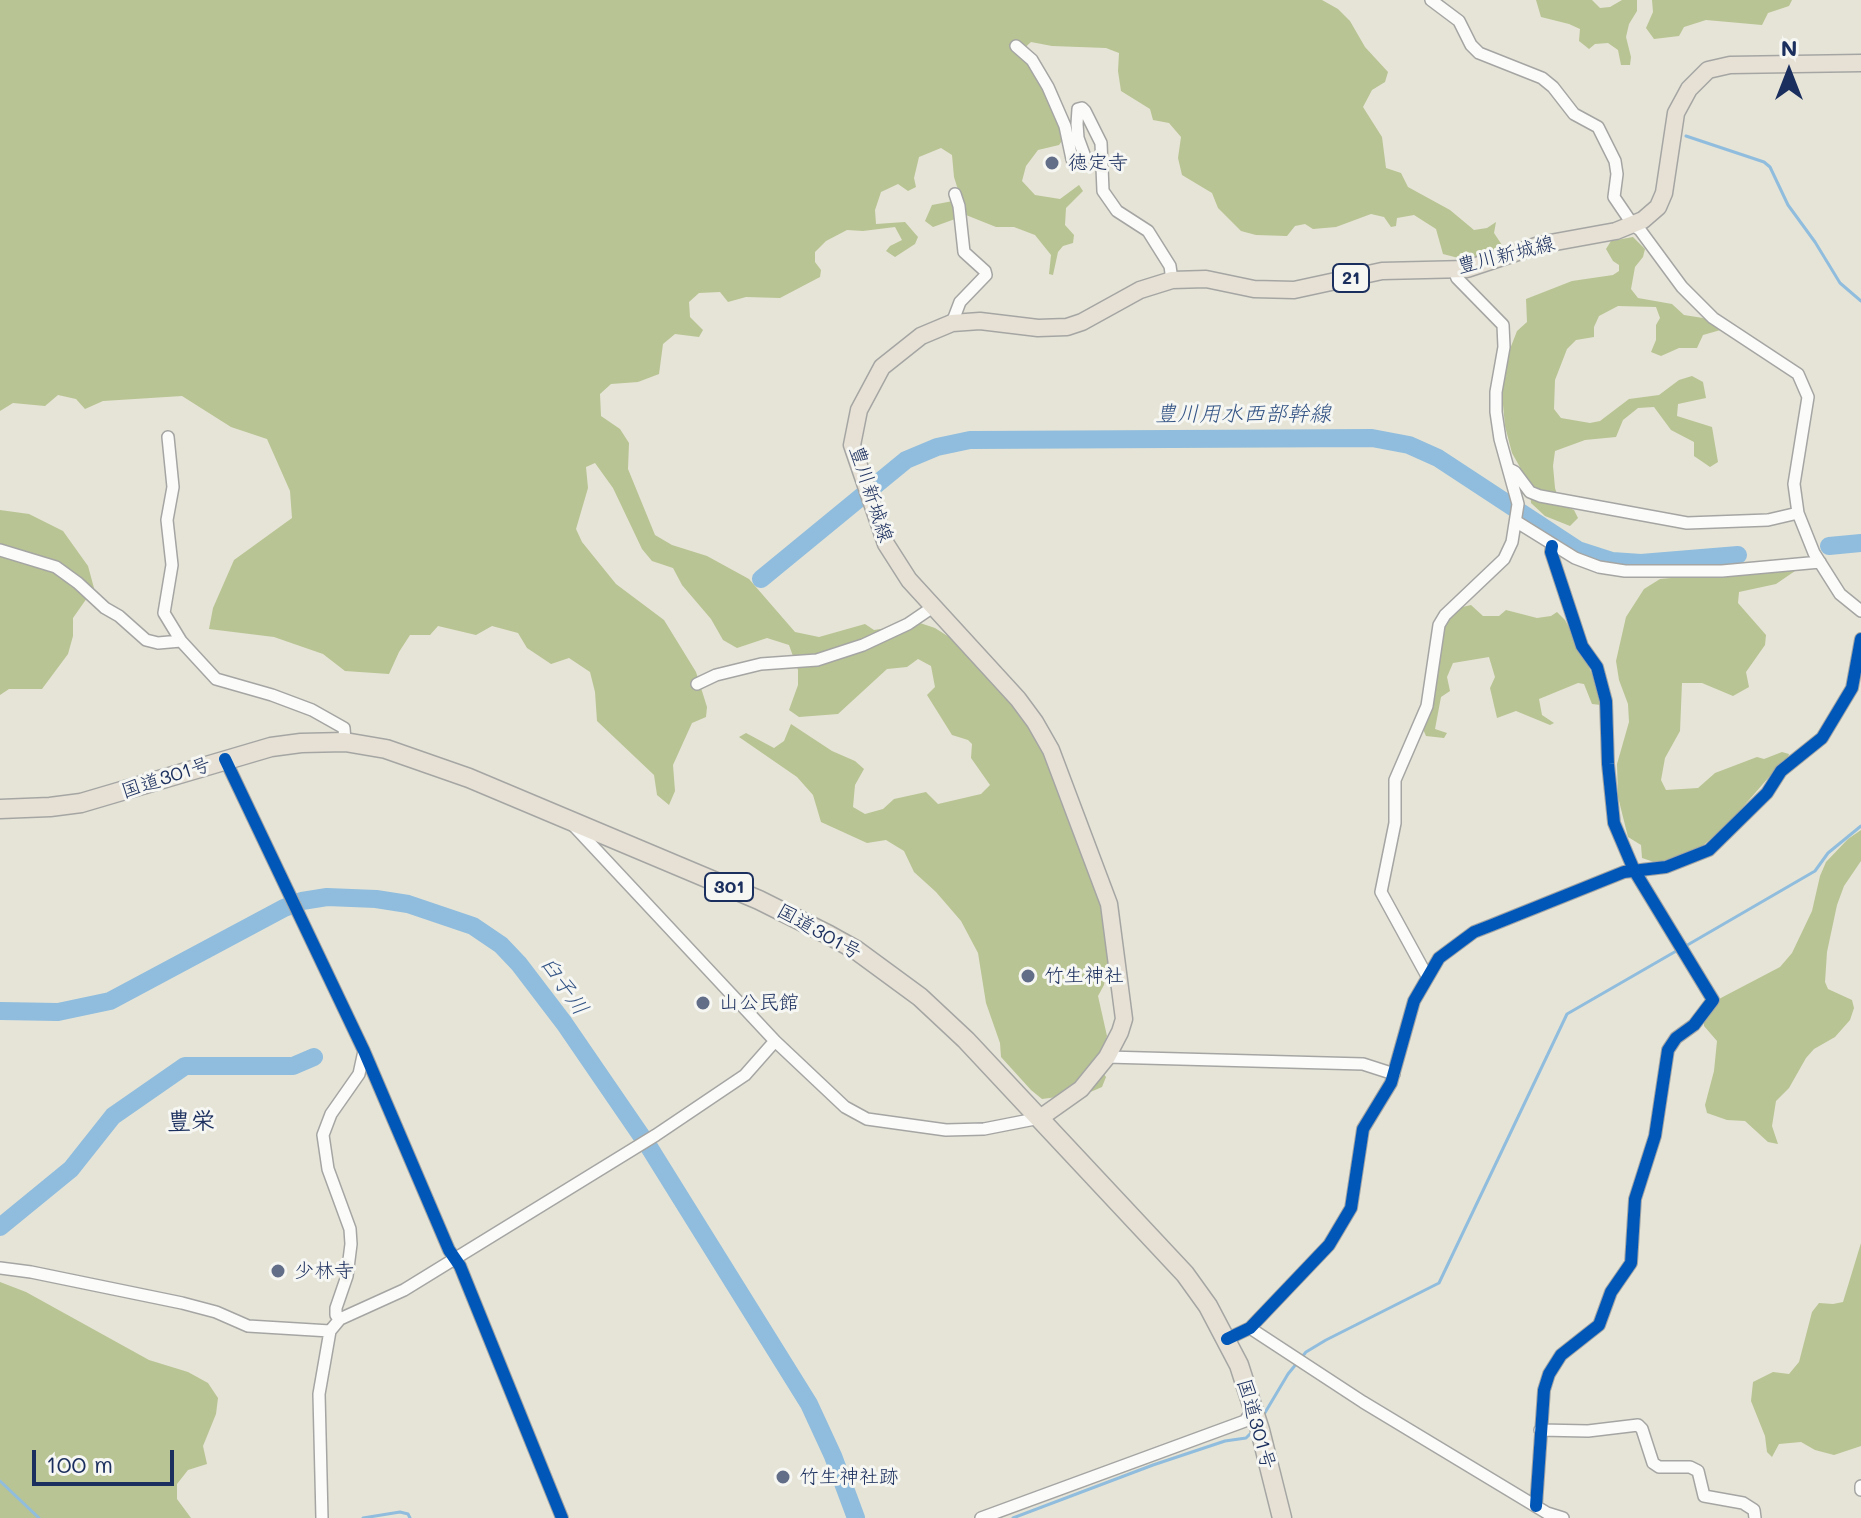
<!DOCTYPE html>
<html>
<head>
<meta charset="utf-8">
<style>
  body { margin:0 }
  #map { position:relative; width:1861px; height:1518px; overflow:hidden; background:#e6e4d7; font-family:Mali,sans-serif }
  canvas { display:block }
  .north { position:absolute; left:1749px; top:32px; width:80px; height:80px; -webkit-text-stroke:6px #f6f6f2; paint-order:stroke; rotate:0deg; font-size:22px; font-weight:700; line-height:32px; text-align:center; color:#1b2f5e }
  .north::after { content:''; display:block; margin:auto; width:28px; height:36px; background:#1b2f5e; clip-path:polygon(50% 0,100% 100%,50% 72%,0 100%) }
  .scale { position:absolute; left:32px; top:1450px; width:142px; height:36px; box-sizing:border-box; border:4px solid #1b2f5e; border-top:0; padding-left:10px; font-size:24px; line-height:28px; white-space:nowrap; color:#1b2f5e; -webkit-text-stroke:6px #f6f6f2; paint-order:stroke }
</style>
</head>
<body>
<div id="map">
<canvas width="1861" height="1518"></canvas>
<div class="north">N</div>
<div class="scale">100 m</div>
</div>
<script>
const context = document.querySelector('canvas').getContext('2d');
context.lineJoin = 'round';
function paint(path, color) {
  context.fillStyle = color;
  context.fill(path, 'evenodd');
}
function toPath(rows) {
  const path = new Path2D();
  for (const r of rows) {
    path.moveTo(r[0], r[1]);
    for (let i = 2; i < r.length; i += 2) path.lineTo(r[i], r[i + 1]);
  }
  return path;
}
function trace(path, color, width, dash) {
  context.strokeStyle = color;
  context.lineWidth = width;
  context.lineCap = dash ? 'butt' : 'round';
  context.setLineDash(dash || []);
  context.stroke(path);
}
function write(font, color, halo, rows, align = 'center') {
  context.font = font + ' Mali,"Klee One",sans-serif';
  context.lineWidth = 6;
  context.setLineDash([]);
  context.textBaseline = 'middle';
  context.strokeStyle = halo;
  context.fillStyle = color;
  for (const [text, x, y, turn = 0] of rows) {
    context.save();
    context.translate(x, y);
    context.rotate((+turn || 0) * Math.PI / 180);
    context.textAlign = isNaN(turn) ? turn : align;
    if (halo) context.strokeText(text, 0, 0);
    context.fillText(text, 0, 0);
    context.restore();
  }
}
const forest = toPath([
  [0,0,1322,0,1338,9,1350,21,1365,47,1388,72,1385,82,1372,90,1363,107,1382,137,1386,168,1401,173,1408,187,1450,210,1474,230,1487,228,1496,222,1494,233,1504,248,1495,253,1466,260,1443,254,1436,229,1414,215,1397,218,1396,226,1391,227,1384,217,1371,214,1336,227,1313,229,1305,224,1295,226,1287,236,1256,235,1241,231,1218,208,1212,193,1182,175,1178,158,1181,137,1169,123,1153,120,1150,109,1121,91,1118,71,1119,53,1106,48,1052,46,1031,42,1019,53,1049,91,1064,138,1059,145,1038,150,1026,166,1022,181,1035,195,1060,199,1079,185,1083,191,1066,208,1065,225,1074,235,1073,243,1063,246,1058,252,1053,275,1049,274,1051,255,1035,235,1014,227,996,227,966,215,933,227,925,221,932,205,953,201,959,193,954,177,952,155,941,148,919,157,914,178,916,187,908,191,898,184,881,192,875,210,876,224,905,222,918,237,915,244,895,257,886,251,890,246,902,240,895,227,863,231,847,230,826,241,815,252,815,262,821,270,820,277,780,298,746,297,728,302,720,292,699,293,689,302,690,317,703,330,699,337,675,334,663,344,659,374,638,382,611,384,600,394,601,416,620,429,629,443,628,469,655,535,672,545,707,556,749,579,795,632,819,637,865,624,874,630,920,623,935,628,957,642,1013,701,1049,758,1101,907,1109,955,1104,985,1098,996,1107,1036,1097,1064,1106,1077,1102,1087,1088,1093,1072,1090,1057,1097,1042,1099,1031,1090,1001,1057,1000,1043,986,1003,978,953,961,921,936,892,914,872,904,851,886,840,867,843,821,822,813,795,797,777,739,737,746,733,774,748,784,741,791,724,832,751,855,761,864,769,855,785,853,807,865,814,883,809,894,799,926,792,938,804,981,794,990,785,971,758,972,744,968,740,952,735,927,695,935,687,931,666,918,659,907,667,887,669,838,714,799,717,789,710,798,685,798,670,789,645,767,638,737,648,723,640,711,619,682,585,673,568,652,561,642,549,613,488,595,463,586,467,588,488,576,529,582,542,616,584,664,620,696,672,707,707,706,717,692,723,673,765,675,791,669,805,657,795,654,775,597,721,595,692,590,672,569,658,551,664,527,648,518,633,492,626,476,635,438,626,430,635,410,635,399,652,389,674,345,671,323,654,274,637,209,629,213,608,234,560,292,518,290,491,267,439,231,427,182,396,103,401,85,409,76,399,58,395,45,406,13,403,0,411],
  [1536,0,1592,0,1600,8,1610,7,1622,0,1637,0,1637,11,1629,24,1626,37,1631,57,1630,65,1621,65,1618,50,1608,43,1595,44,1589,49,1579,41,1580,29,1569,24,1541,17],
  [1652,0,1792,0,1789,6,1768,13,1762,25,1706,20,1684,27,1679,36,1654,39,1646,28,1653,12],
  [1633,237,1645,249,1643,257,1635,267,1631,289,1638,298,1672,304,1684,315,1703,318,1724,329,1703,335,1697,348,1679,348,1661,356,1651,352,1656,340,1656,325,1660,318,1656,307,1618,306,1599,316,1594,327,1594,337,1576,340,1567,349,1555,380,1554,409,1561,418,1590,423,1600,421,1629,399,1659,395,1679,380,1692,376,1703,382,1706,398,1678,404,1677,416,1712,427,1718,462,1710,467,1694,456,1694,442,1671,430,1654,407,1638,408,1623,420,1616,437,1585,440,1555,451,1553,466,1555,488,1560,504,1574,510,1578,518,1570,526,1545,516,1531,503,1530,485,1512,453,1505,426,1502,394,1510,349,1517,331,1527,322,1526,299,1572,281,1613,275,1619,271,1619,265,1613,261,1606,249,1611,241],
  [0,510,29,514,63,531,88,566,94,588,73,618,73,636,68,654,42,689,9,689,0,695],
  [1792,567,1795,571,1776,584,1739,592,1738,603,1766,635,1765,645,1746,672,1749,687,1733,696,1702,683,1682,683,1680,731,1665,758,1661,780,1666,790,1698,788,1715,773,1757,757,1764,759,1782,752,1789,754,1787,761,1769,777,1729,823,1700,848,1657,863,1642,858,1641,845,1628,837,1618,797,1617,764,1629,722,1628,704,1619,680,1616,661,1626,617,1644,589,1660,579],
  [1471,605,1483,616,1499,616,1506,610,1537,618,1551,616,1557,612,1565,620,1585,658,1602,697,1601,705,1592,704,1584,684,1578,683,1539,699,1542,715,1554,723,1550,725,1516,711,1497,718,1490,688,1495,677,1489,657,1453,663,1447,677,1450,691,1441,697,1435,729,1447,733,1444,738,1426,736,1423,729,1435,694,1441,635,1454,609],
  [1861,830,1861,861,1844,886,1837,905,1827,952,1825,982,1828,989,1852,1000,1854,1008,1850,1020,1835,1037,1814,1049,1806,1058,1789,1088,1776,1101,1772,1126,1778,1144,1768,1142,1745,1121,1727,1120,1707,1113,1705,1105,1714,1071,1717,1041,1704,1026,1704,1018,1717,1000,1780,967,1792,953,1812,911,1820,876,1826,862,1848,839],
  [1861,1243,1861,1446,1834,1455,1815,1450,1801,1442,1779,1444,1772,1457,1767,1452,1765,1436,1751,1401,1753,1382,1773,1372,1789,1374,1799,1362,1812,1312,1819,1303,1833,1304,1843,1302],
  [0,1282,26,1292,149,1360,188,1372,208,1383,218,1398,216,1414,203,1446,207,1464,188,1470,177,1484,177,1499,191,1518,0,1518]
]);
const stream = toPath([
  [1686,136,1764,162,1770,167,1788,205,1815,242,1840,283,1861,301],
  [1684,947,1815,871,1828,853,1861,826],
  [1263,1416,1288,1374,1306,1352,1326,1340,1439,1283,1567,1014,1678,950],
  [0,1481,39,1518],
  [363,1518,400,1512,408,1514,410,1518],
  [1013,1518,1153,1465,1225,1441,1246,1438,1252,1432]
]);
const river = toPath([
  [1829,546,1861,543],
  [761,579,906,460,937,447,970,440,1372,438,1409,445,1438,458,1578,550,1612,561,1641,563,1738,555],
  [0,1011,58,1012,110,1001,284,908,302,901,327,897,376,899,408,904,473,926,501,945,519,964,564,1023,649,1147,809,1404,833,1456,856,1518],
  [0,1227,71,1169,113,1116,185,1066,293,1066,314,1057]
]);
const minor = toPath([
  [1431,0,1459,21,1471,45,1479,53,1542,78,1553,87,1574,114,1598,127,1615,161,1617,174,1614,197,1633,225,1640,230,1682,287,1713,318,1798,374,1808,397,1794,484,1798,513,1814,553,1840,594,1861,611],
  [1016,46,1032,60,1048,87,1065,126,1072,159,1076,160,1085,157,1078,138,1077,124,1078,109,1082,108,1085,111,1101,143,1103,191,1117,211,1148,231,1170,266,1172,280],
  [952,323,960,302,986,275,985,271,964,252,959,206,955,194],
  [168,437,173,487,167,520,172,565,164,613,181,641,216,679,272,695,312,710,344,728,345,742],
  [1509,469,1515,472,1530,492,1540,496,1687,523,1768,520,1798,513],
  [1517,522,1575,558,1599,567,1625,571,1722,571,1820,562],
  [0,550,56,567,78,583,105,608,119,616,146,640,158,643,181,641],
  [697,684,716,675,761,664,817,660,863,645,908,624,930,609,936,610],
  [225,759,364,1051,449,1250,460,1266,562,1518],
  [573,825,775,1041,845,1107,867,1119,946,1130,984,1129,1040,1118],
  [1427,976,1381,892,1395,823,1395,780,1427,706,1439,625,1445,615,1504,559,1512,542,1518,504,1500,439,1496,412,1496,392,1504,347,1503,325,1457,278,1454,270],
  [1107,1057,1363,1064,1394,1074],
  [0,1268,31,1272,182,1303,216,1312,248,1326,330,1331,319,1394,322,1518],
  [340,1319,336,1315,336,1308,347,1276,351,1244,350,1229,328,1169,323,1135,331,1114,359,1074,364,1051],
  [1250,1328,1363,1402,1547,1513,1563,1518],
  [330,1331,340,1319,404,1290,656,1135,745,1075,775,1041],
  [1227,1339,1250,1328,1329,1245,1351,1208,1363,1129,1391,1083,1414,1001,1439,958,1474,932,1492,925,1624,872,1666,867,1709,850,1767,793,1781,771,1822,738,1852,688,1861,639],
  [1540,1430,1588,1431,1638,1425,1642,1429,1653,1463,1659,1467,1690,1467,1698,1471,1704,1496,1743,1503,1754,1510,1755,1518],
  [1861,1486,1861,1490],
  [1536,1506,1544,1390,1549,1374,1561,1355,1599,1325,1611,1292,1631,1263,1635,1199,1655,1136,1668,1050,1676,1038,1694,1025,1713,1000,1634,870,1614,823,1608,764,1606,701,1597,667,1582,646,1551,552,1552,546],
  [981,1518,1245,1421,1253,1409]
]);
const primary = toPath([
  [1040,1118,1081,1089,1107,1057,1120,1032,1124,1019,1109,904,1051,750,1035,722,1018,699,909,580,886,544,852,445,859,410,882,367,921,336,952,323,980,321,1038,328,1067,327,1082,322,1140,290,1172,280,1206,279,1254,289,1294,290,1382,271,1467,269,1539,245,1616,231,1643,220,1658,207,1664,193,1676,113,1689,89,1708,70,1730,65,1861,63]
]);
const trunk = toPath([
  [0,809,50,807,81,803,271,747,301,743,345,742,386,749,469,778,759,900,829,935,856,950,920,997,966,1040,1185,1274,1208,1306,1239,1365,1260,1430,1282,1518]
]);
const cycleway = toPath([
  [225,759,364,1051,449,1250,460,1266,562,1518],
  [1227,1339,1250,1328,1329,1245,1351,1208,1363,1129,1391,1083,1414,1001,1439,958,1474,932,1492,925,1624,872,1666,867,1709,850,1767,793,1781,771,1822,738,1852,688,1861,639],
  [1536,1506,1544,1390,1549,1374,1561,1355,1599,1325,1611,1292,1631,1263,1635,1199,1655,1136,1668,1050,1676,1038,1694,1025,1713,1000,1634,870,1614,823,1608,764,1606,701,1597,667,1582,646,1551,552,1552,546]
]);
const markers = [
  [1052,163,8,"#626e88"],
  [1028,976,8,"#626e88"],
  [703,1003,8,"#626e88"],
  [278,1271,8,"#626e88"],
  [783,1477,8,"#626e88"]
];
const shields = [
  [1351,278,36],
  [729,887,48]
];
const shieldNames = [
  ["21",1351,278],
  ["301",729,887]
];
const poiNames = [
  ["徳定寺",1068,163],
  ["竹生神社",1044,976],
  ["山公民館",719,1003],
  ["少林寺",294,1271],
  ["竹生神社跡",799,1477]
];
const streetNames = [
  ["豊川新城線",1506,255,-14],
  ["豊川新城線",871,494,72],
  ["国道301号",166,778,-18],
  ["国道301号",819,932,29],
  ["国道301号",1256,1424,74]
];
const waterNames = [
  ["豊川用水西部幹線",1243,414],
  ["臼子川",564,986,55]
];
const quarterNames = [
  ["豊栄",191,1122]
];
paint(forest, '#b8c493');
trace(stream, '#90bddd', 3);
trace(river, '#90bddd', 18);
trace(minor, '#a5a6a4', 14);
trace(primary, '#a5a6a4', 19);
trace(trunk, '#a5a6a4', 21);
trace(minor, '#fbfbf9', 11);
trace(primary, '#e7e1d5', 16);
trace(trunk, '#e7e1d5', 18);
trace(cycleway, '#0057b8', 12);
for (const [x, y, r, color] of markers) {
  const dot = new Path2D();
  dot.arc(x, y, r, 0, 2 * Math.PI);
  context.fillStyle = color;
  context.fill(dot);
  trace(dot, '#f6f6f2', 3);
}
for (const [x, y, w] of shields) {
  const box = new Path2D();
  box.roundRect(x - w / 2, y - 14, w, 28, 6);
  context.fillStyle = '#f6f6f2';
  context.fill(box);
  trace(box, '#1b2f5e', 2);
}
write('bold 18px', '#1b2f5e', null, shieldNames);
write('20px', '#1b2f5e', '#f6f6f2', poiNames, 'left');
write('20px', '#1b2f5e', '#f6f6f2', streetNames);
write('italic 22px', '#335485', '#f6f6f2', waterNames);
write('bold 24px', '#1b2f5e', '#f6f6f2', quarterNames);
</script>
</body>
</html>
